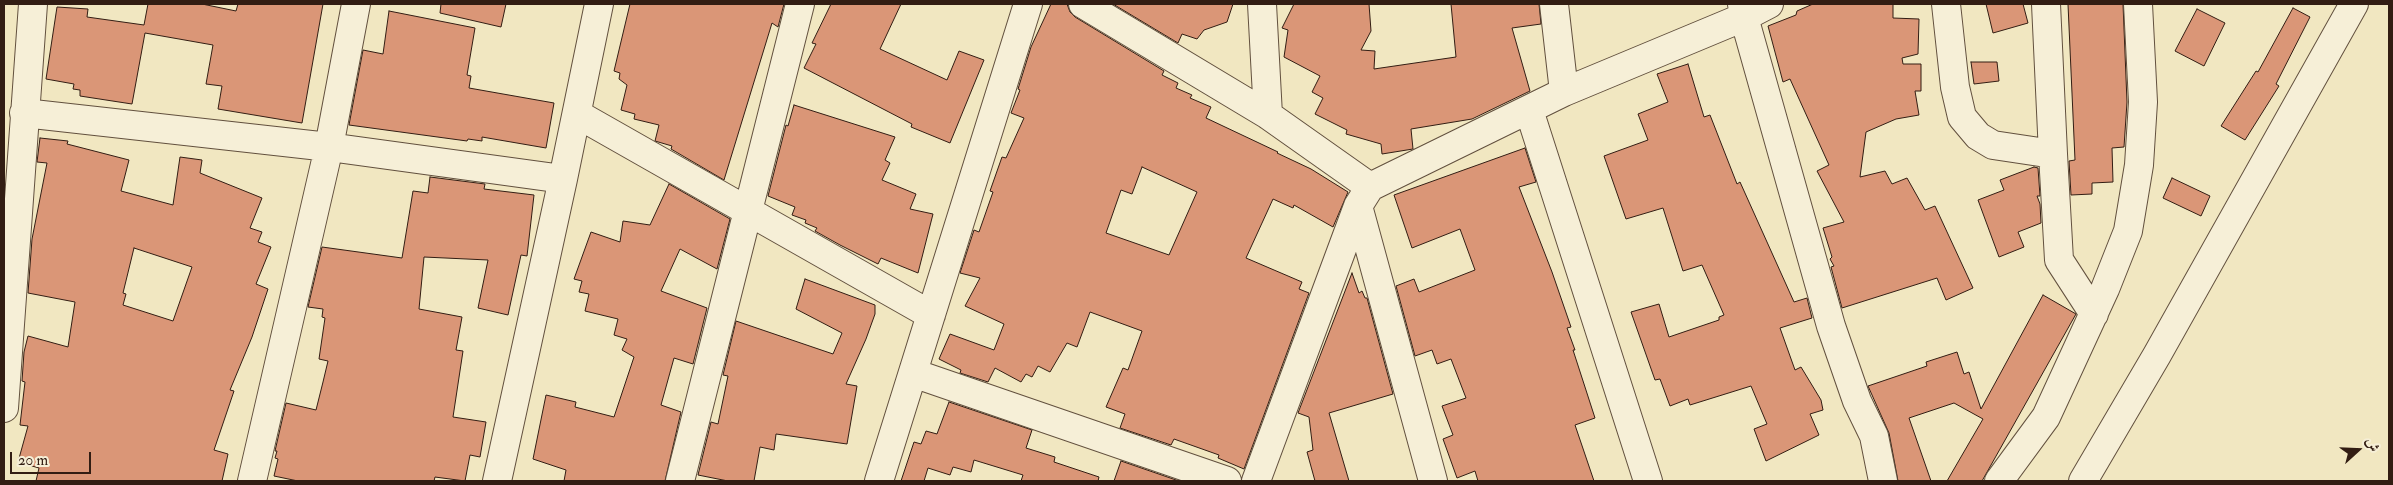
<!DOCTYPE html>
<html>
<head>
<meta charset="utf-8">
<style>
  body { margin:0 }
  #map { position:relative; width:2393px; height:485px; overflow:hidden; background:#f1e7c1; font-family:"IM FELL Double Pica",Amiri,serif }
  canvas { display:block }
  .frame { position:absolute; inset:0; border:5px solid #321d13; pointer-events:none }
  .north { position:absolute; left:2333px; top:425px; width:50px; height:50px; -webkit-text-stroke:4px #f6efd7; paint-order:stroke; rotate:70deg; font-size:14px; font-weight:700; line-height:20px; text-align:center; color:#321d13 }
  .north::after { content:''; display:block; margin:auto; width:18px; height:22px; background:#321d13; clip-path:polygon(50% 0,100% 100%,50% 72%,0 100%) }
  .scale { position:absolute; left:10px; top:452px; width:81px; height:22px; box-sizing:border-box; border:2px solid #321d13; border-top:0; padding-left:6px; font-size:15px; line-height:18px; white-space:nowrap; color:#321d13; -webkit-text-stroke:4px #f6efd7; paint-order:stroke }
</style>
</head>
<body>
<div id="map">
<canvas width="2393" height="485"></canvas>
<div class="frame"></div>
<div class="north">ش</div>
<div class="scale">20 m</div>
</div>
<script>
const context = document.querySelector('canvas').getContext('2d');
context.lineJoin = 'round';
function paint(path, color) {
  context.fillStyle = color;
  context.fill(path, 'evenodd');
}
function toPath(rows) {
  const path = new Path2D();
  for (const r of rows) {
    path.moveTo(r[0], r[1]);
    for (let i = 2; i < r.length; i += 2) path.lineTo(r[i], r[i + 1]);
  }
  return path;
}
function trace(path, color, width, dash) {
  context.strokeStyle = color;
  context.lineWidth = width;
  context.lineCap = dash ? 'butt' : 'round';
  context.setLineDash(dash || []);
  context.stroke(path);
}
const building = toPath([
  [148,4,202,4,236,11,238,4,323,4,302,123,218,109,222,86,206,84,213,45,145,33,132,104,80,96,80,90,73,89,74,84,46,79,57,7,88,9,87,17,144,25,148,4],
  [441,4,506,4,501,27,440,13,441,4],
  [630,4,784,4,778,27,772,23,724,180,671,149,672,146,655,141,659,125,634,119,635,114,621,110,627,85,619,79,620,73,614,71,630,4],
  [831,4,901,4,880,49,947,80,959,51,984,60,950,143,911,127,912,124,804,68,816,44,812,43,831,4],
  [1051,4,1067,4,1070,12,1075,17,1164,71,1162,75,1178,83,1176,88,1192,95,1190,98,1211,107,1206,118,1278,152,1277,153,1311,169,1348,192,1333,227,1294,205,1293,208,1273,199,1246,258,1302,282,1299,289,1309,293,1244,469,1218,458,1219,455,1174,439,1171,445,1120,428,1125,414,1106,407,1123,368,1128,370,1142,331,1090,312,1077,347,1067,343,1050,372,1038,366,1032,377,1026,374,1021,382,995,368,988,382,960,373,961,370,939,359,950,334,994,350,1004,324,965,306,980,278,960,273,974,230,979,232,993,192,990,191,1002,157,1006,158,1024,118,1011,113,1020,90,1018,89,1031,47,1051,4],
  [1142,167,1197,192,1169,255,1106,233,1121,190,1132,194,1142,167],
  [1113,4,1233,4,1227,22,1204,30,1197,39,1182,34,1178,43,1113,4],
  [1294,4,1369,4,1371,31,1361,50,1375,51,1374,69,1456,57,1451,4,1539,4,1541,24,1512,28,1530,91,1472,119,1411,129,1413,149,1382,154,1381,144,1346,134,1347,130,1315,114,1323,98,1312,92,1320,76,1284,57,1288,30,1282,28,1294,4],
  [1813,4,1893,4,1893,18,1919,19,1918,54,1902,58,1903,64,1921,64,1921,91,1915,91,1919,115,1896,119,1866,132,1860,177,1885,171,1892,184,1907,178,1925,210,1935,206,1973,288,1946,300,1937,278,1842,308,1831,267,1834,266,1830,259,1832,257,1823,228,1844,222,1817,171,1829,165,1790,79,1783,82,1768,26,1796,15,1797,11,1813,4],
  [1986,4,2023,4,2028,23,1993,33,1986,4],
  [2068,4,2123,4,2127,102,2124,147,2112,148,2113,182,2092,183,2092,194,2071,195,2069,161,2075,160,2068,4],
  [2293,8,2310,17,2276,84,2279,86,2245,140,2221,126,2256,71,2258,72,2293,8],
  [2197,9,2225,23,2204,66,2175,51,2197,9],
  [389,11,475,28,467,75,471,76,469,88,554,103,546,148,482,137,482,141,468,139,467,141,349,125,363,50,383,54,389,11],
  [1971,62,1997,62,1999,81,1974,84,1971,62],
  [1688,64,1704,117,1710,115,1737,184,1740,182,1794,302,1807,298,1812,318,1780,328,1795,370,1801,367,1821,400,1823,410,1810,414,1819,435,1766,461,1754,429,1767,424,1751,386,1690,405,1688,399,1670,406,1660,379,1655,380,1631,312,1659,304,1669,337,1719,320,1719,317,1724,315,1702,265,1683,271,1663,208,1626,219,1604,156,1648,140,1638,114,1668,102,1657,74,1688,64],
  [794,105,895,137,885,160,890,163,882,180,916,194,910,209,933,214,918,273,881,258,878,264,840,245,815,231,817,228,805,223,806,220,792,215,795,207,768,196,786,125,788,126,794,105],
  [40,138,68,141,67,144,129,160,121,191,173,205,180,157,202,160,200,173,262,198,250,228,262,232,258,242,271,247,256,284,268,289,252,337,230,390,234,391,214,450,228,454,222,481,36,481,39,468,18,462,28,426,20,425,25,382,22,381,24,352,28,336,68,347,75,302,28,293,32,239,47,163,37,162,40,138],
  [134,248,192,267,173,321,123,305,126,294,123,293,134,248],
  [1525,148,1536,182,1519,187,1552,272,1571,327,1567,328,1575,350,1573,350,1595,418,1575,425,1594,481,1478,481,1475,471,1457,478,1443,439,1453,435,1442,406,1466,398,1451,359,1437,364,1432,350,1415,356,1396,286,1414,279,1419,292,1475,270,1460,229,1412,248,1394,195,1525,148],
  [2034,167,2038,168,2040,196,2037,196,2040,204,2041,223,2018,232,2024,247,1999,257,1978,200,2004,190,2000,180,2034,167],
  [430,177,485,184,484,189,534,195,527,256,521,255,508,315,478,308,488,260,424,257,419,309,462,317,456,350,463,351,453,417,486,422,480,457,470,455,465,481,435,477,434,481,298,481,274,476,278,459,275,458,277,451,275,451,286,403,316,410,323,382,328,361,319,359,325,318,322,317,323,309,308,307,322,247,402,258,413,191,428,193,430,177],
  [2172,178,2210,196,2201,216,2163,198,2172,178],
  [669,184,730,219,717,269,680,249,661,291,707,308,693,364,674,358,661,405,681,412,665,481,564,481,566,470,533,459,546,395,576,402,575,407,614,417,634,357,622,350,627,339,614,335,618,319,585,311,589,294,579,292,582,281,574,279,591,232,620,242,623,221,650,225,669,184],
  [1352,273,1359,293,1362,291,1365,298,1367,298,1393,394,1329,413,1349,481,1315,481,1307,452,1313,450,1309,417,1298,413,1352,273],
  [805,279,875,305,875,314,866,339,846,384,857,386,847,444,776,434,774,450,760,447,754,481,728,481,698,475,711,422,718,424,728,376,723,375,736,321,833,354,842,333,796,309,805,279],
  [2043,295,2076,314,1982,481,1947,481,1983,419,1954,403,1909,418,1931,481,1898,481,1889,433,1868,386,1927,366,1926,362,1957,352,1964,374,1969,372,1981,409,2043,295],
  [949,402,1032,430,1026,448,1055,457,1054,462,1099,477,1098,481,1021,481,1023,475,974,460,971,472,953,467,950,475,928,468,924,481,901,481,914,442,921,444,926,431,937,434,949,402],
  [1121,461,1179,481,1114,481,1121,461]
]);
const minor = toPath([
  [1083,4,1268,115,1370,187],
  [1262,4,1268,115],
  [1554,4,1564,92],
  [1742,4,1744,17,1831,326,1857,401,1874,436,1883,481],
  [1946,4,1955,87,1962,117,1978,136,1993,145,2053,154,2059,260,2094,314],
  [2046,4,2053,154],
  [1529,110,1648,481],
  [24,113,329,147,563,179],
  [577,114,931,315],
  [1358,206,1433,481],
  [913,373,1227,481],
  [4,408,33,4],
  [252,481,329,147,356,4],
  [497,481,563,179,599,4],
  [680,481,800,4],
  [879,481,1028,4],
  [1256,481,1358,206,1370,187,1564,92,1744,17,1769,4],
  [1999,481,2046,417,2105,289,2128,231,2139,165,2143,102,2138,4],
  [2083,481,2157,355,2354,4]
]);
paint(building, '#da9677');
trace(building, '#321d13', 1);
trace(minor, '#62503e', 30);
trace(minor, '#f6efd7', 28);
</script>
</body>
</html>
